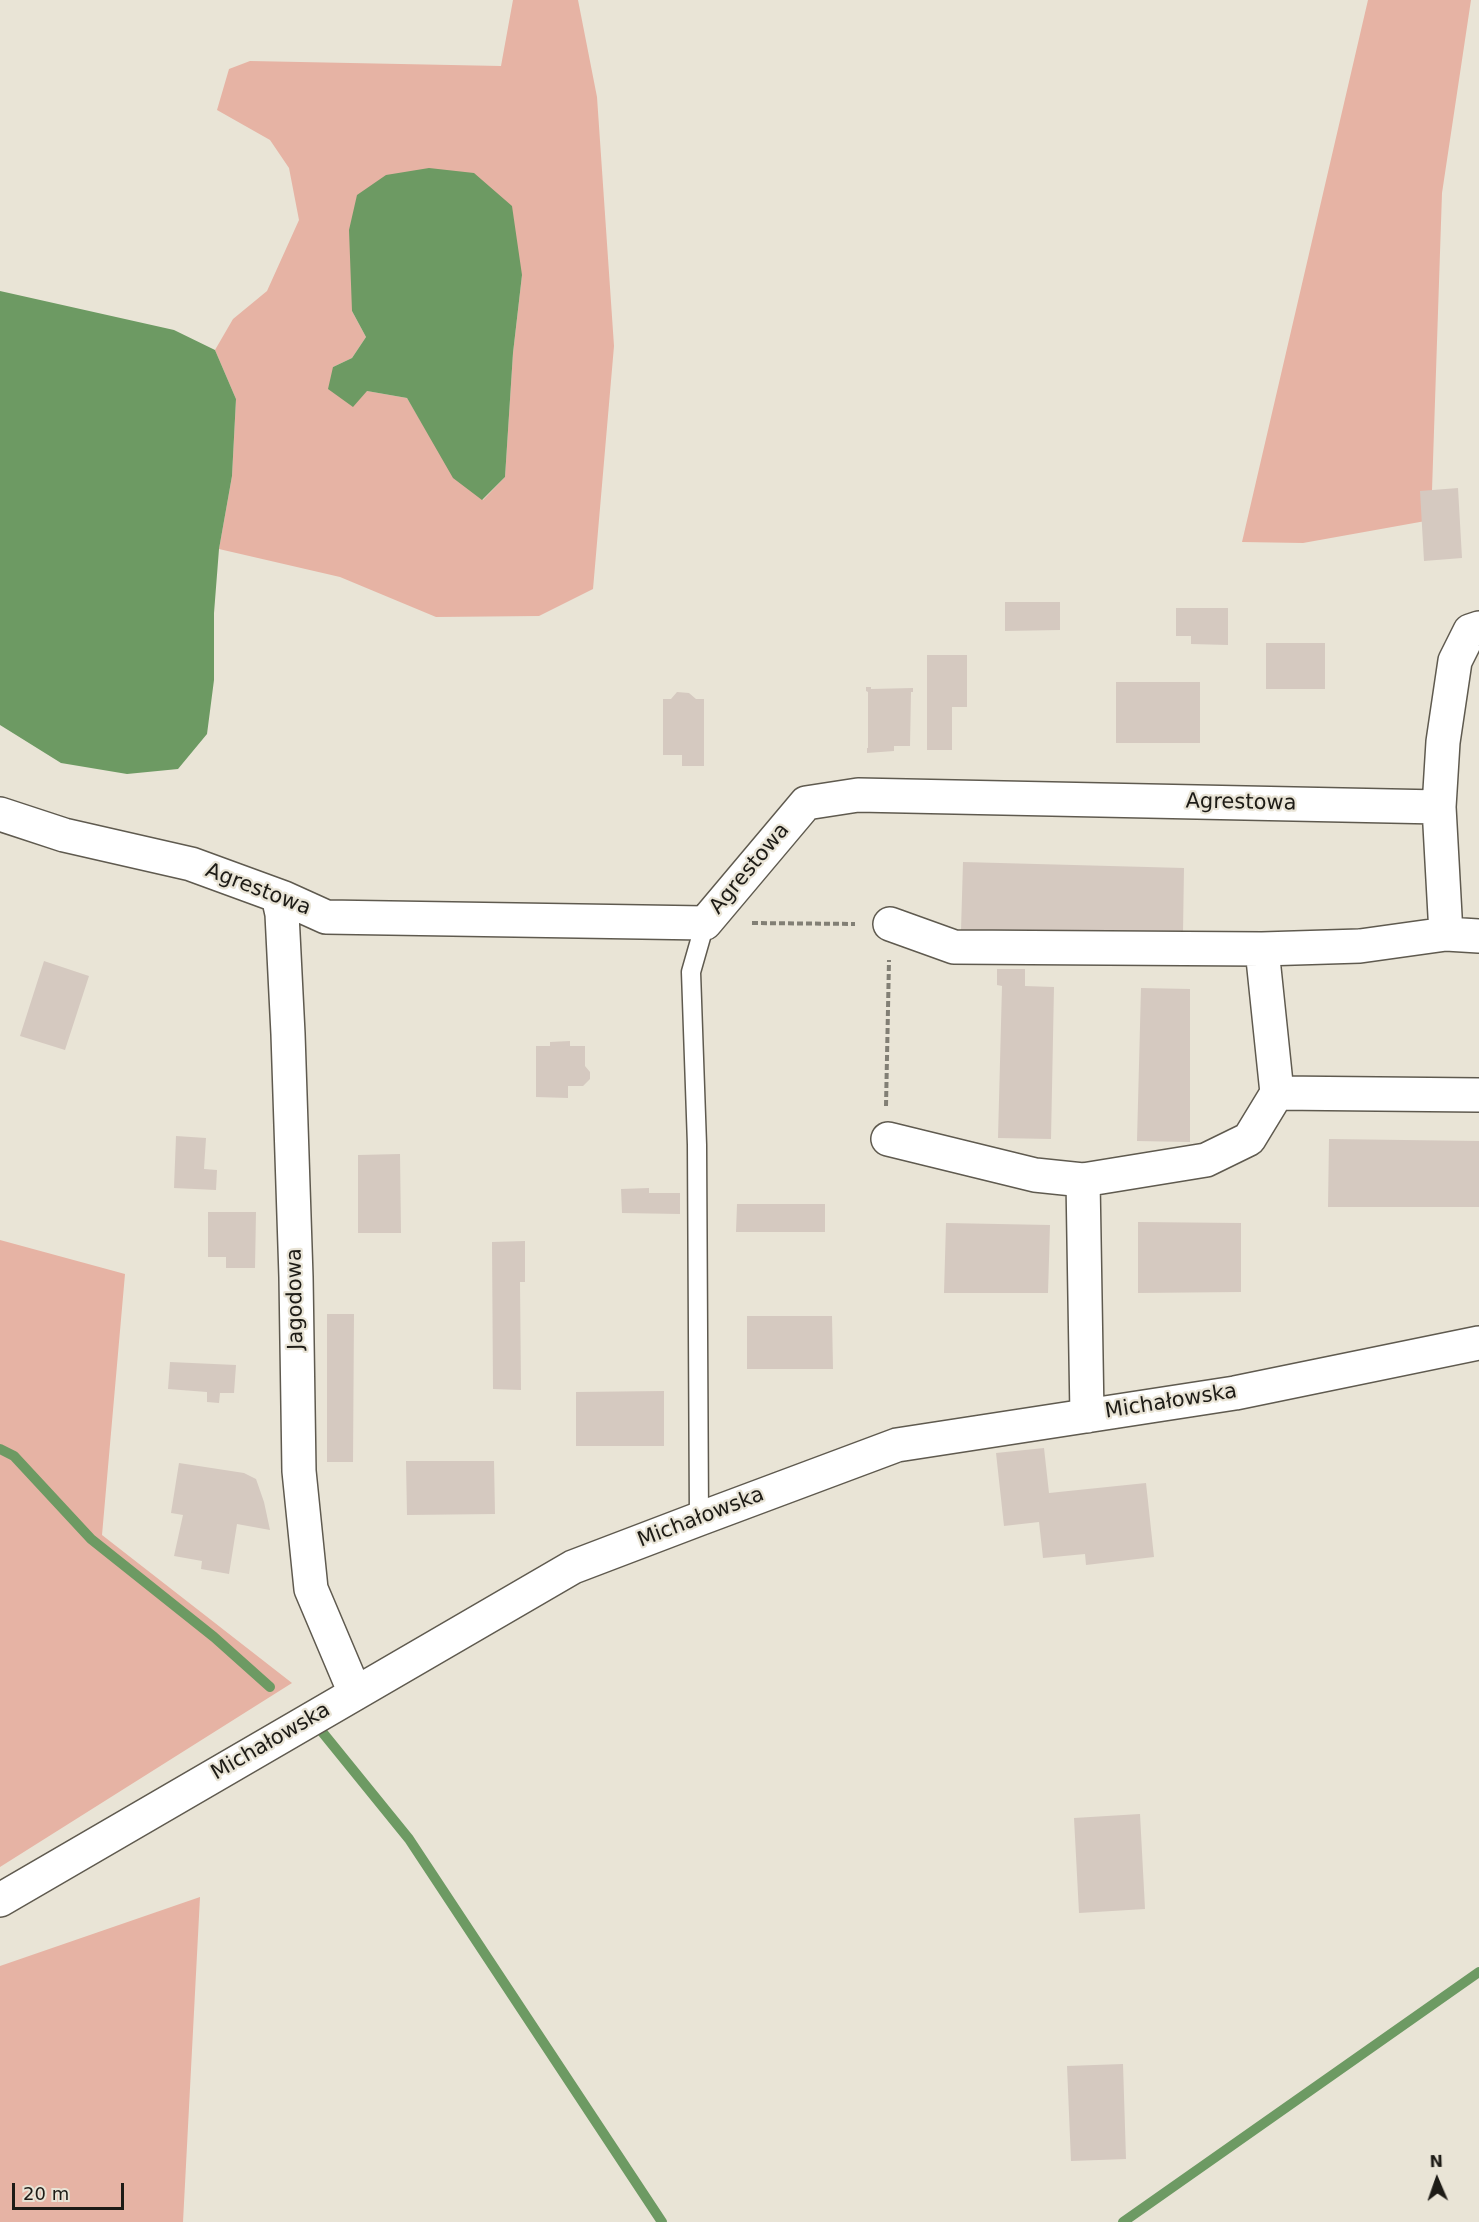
<!DOCTYPE html>
<html>
<head>
<meta charset="utf-8">
<style>
  body { margin:0 }
  #map { position:relative; width:1479px; height:2222px; overflow:hidden; background:#e9e4d6; font-family:"DejaVu Sans",sans-serif }
  canvas { display:block }
  .north { position:absolute; left:1407px; top:2150px; width:60px; height:60px; -webkit-text-stroke:4px #e9e4d6; paint-order:stroke; rotate:358deg; font-size:16px; font-weight:700; line-height:24px; text-align:center; color:#1d1b16 }
  .north::after { content:''; display:block; margin:auto; width:21px; height:27px; background:#1d1b16; clip-path:polygon(50% 0,100% 100%,50% 72%,0 100%) }
  .scale { position:absolute; left:12px; top:2183px; width:112px; height:27px; box-sizing:border-box; border:3px solid #1d1b16; border-top:0; padding-left:8px; font-size:18px; line-height:21px; white-space:nowrap; color:#1d1b16; -webkit-text-stroke:4px #e9e4d6; paint-order:stroke }
</style>
</head>
<body>
<div id="map">
<canvas width="1479" height="2222"></canvas>
<div class="north">N</div>
<div class="scale">20 m</div>
</div>
<script>
const context = document.querySelector('canvas').getContext('2d');
context.lineJoin = 'round';
function paint(path, color) {
  context.fillStyle = color;
  context.fill(path, 'evenodd');
}
function toPath(rows) {
  const path = new Path2D();
  for (const r of rows) {
    path.moveTo(r[0], r[1]);
    for (let i = 2; i < r.length; i += 2) path.lineTo(r[i], r[i + 1]);
  }
  return path;
}
function trace(path, color, width, dash) {
  context.strokeStyle = color;
  context.lineWidth = width;
  context.lineCap = dash ? 'butt' : 'round';
  context.setLineDash(dash || []);
  context.stroke(path);
}
function write(font, color, halo, rows, align = 'center') {
  context.font = font + ' "DejaVu Sans",sans-serif';
  context.lineWidth = 4.5;
  context.setLineDash([]);
  context.textBaseline = 'middle';
  context.strokeStyle = halo;
  context.fillStyle = color;
  for (const [text, x, y, turn = 0] of rows) {
    context.save();
    context.translate(x, y);
    context.rotate((+turn || 0) * Math.PI / 180);
    context.textAlign = isNaN(turn) ? turn : align;
    if (halo) context.strokeText(text, 0, 0);
    context.fillText(text, 0, 0);
    context.restore();
  }
}
const green = toPath([
  [513,0,578,0,597,97,614,346,593,589,539,616,436,617,340,577,219,549,232,476,236,399,215,350,233,319,267,291,299,220,289,168,270,140,217,110,229,69,250,61,501,66],
  [522,275,513,353,505,477,483,500,429,435,407,398,367,391,333,367,352,358,366,337,352,311],
  [1368,0,1471,0,1442,193,1431,520,1303,543,1242,542],
  [0,1240,125,1274,102,1535,292,1683,0,1867],
  [200,1897,183,2222,0,2222,0,1966]
]);
const water = toPath([
  [429,168,474,173,512,206,522,275,513,353,505,477,482,500,453,478,407,398,367,391,353,407,328,389,333,367,352,358,366,337,352,311,349,230,357,195,386,175],
  [0,291,174,330,215,350,236,399,232,476,219,549,214,613,214,680,207,734,178,769,127,774,61,763,0,725]
]);
const stream = toPath([
  [0,1449,14,1456,91,1539,214,1637,270,1687],
  [323,1733,409,1839,662,2222],
  [1123,2222,1479,1972]
]);
const building = toPath([
  [1458,488,1462,558,1424,561,1420,491],
  [1005,602,1060,602,1060,630,1005,631],
  [1176,608,1228,608,1228,645,1191,644,1191,636,1176,636],
  [1266,643,1325,643,1325,689,1266,689],
  [927,655,967,655,967,707,952,707,952,750,927,750],
  [1116,682,1200,682,1200,743,1116,743],
  [866,687,871,687,871,689,913,688,913,692,911,692,910,746,894,746,894,751,867,753,867,748,868,748,868,692,866,691],
  [677,692,689,693,696,699,704,699,704,766,682,766,682,755,663,755,663,699,671,699],
  [963,862,1184,868,1183,933,961,931],
  [44,961,89,976,65,1050,20,1036],
  [997,969,1025,969,1025,986,1054,987,1051,1139,998,1138,1002,986,997,985],
  [1141,988,1190,989,1190,1142,1137,1141],
  [570,1041,570,1046,585,1046,585,1066,590,1072,590,1079,583,1086,568,1086,568,1098,536,1097,536,1046,550,1046,550,1042],
  [176,1136,206,1138,204,1169,217,1170,216,1190,174,1188],
  [1329,1139,1479,1141,1479,1207,1328,1207],
  [400,1154,401,1233,358,1233,358,1155],
  [649,1188,649,1193,680,1193,680,1214,622,1213,621,1189],
  [737,1204,825,1204,825,1232,736,1232],
  [208,1212,256,1212,255,1268,226,1268,226,1257,208,1257],
  [1138,1222,1241,1223,1241,1292,1138,1293],
  [946,1223,1050,1225,1048,1293,944,1293],
  [525,1241,525,1282,520,1282,521,1390,493,1389,492,1242],
  [327,1314,354,1314,353,1462,327,1462],
  [747,1316,832,1316,833,1369,747,1369],
  [170,1362,236,1365,234,1393,220,1393,219,1403,207,1402,207,1392,168,1389],
  [664,1391,664,1446,576,1446,576,1392],
  [1044,1448,1049,1493,1146,1483,1154,1557,1086,1565,1085,1554,1043,1558,1039,1522,1004,1526,996,1453],
  [406,1461,494,1461,495,1514,407,1515],
  [179,1463,244,1473,256,1479,264,1502,270,1530,237,1524,229,1574,201,1569,202,1561,174,1556,183,1515,171,1513],
  [1140,1814,1145,1909,1079,1913,1074,1818],
  [1123,2064,1126,2159,1071,2161,1067,2066]
]);
const path = toPath([
  [752,923,855,924],
  [886,1106,889,960]
]);
const service = toPath([
  [699,1519,697,1145,691,972,705,923]
]);
const minor = toPath([
  [0,814,64,835,191,864,284,898,326,917,705,923,806,803,858,795,1439,807],
  [278,896,282,914,288,1034,296,1277,299,1471,311,1589,355,1693],
  [890,924,954,947,1262,949,1360,946,1446,934,1479,936],
  [1446,934,1439,807,1443,742,1455,661,1470,631,1479,628],
  [1277,1093,1479,1095],
  [888,1139,1035,1175,1083,1180,1087,1416],
  [1083,1180,1206,1160,1249,1139,1277,1093,1262,949],
  [0,1900,573,1567,699,1519,897,1445,1235,1393,1479,1343]
]);
const streetNames = [
  ["Agrestowa",1241,803,1],
  ["Agrestowa",750,869,-50],
  ["Agrestowa",258,890,21],
  ["Jagodowa",296,1299,-91],
  ["Michałowska",1171,1402,-9],
  ["Michałowska",701,1518,-21],
  ["Michałowska",271,1742,-30]
];
paint(green, '#e6b3a4');
paint(water, '#6d9a63');
trace(stream, '#6d9a63', 10);
paint(building, '#d5c9c0');
trace(service, '#5f5a4f', 21);
trace(minor, '#5f5a4f', 36);
trace(path, '#827f75', 4, [6, 3]);
trace(service, '#fff', 18);
trace(minor, '#fff', 33);
write('21px', '#1d1b16', '#e9e4d6', streetNames);
</script>
</body>
</html>
